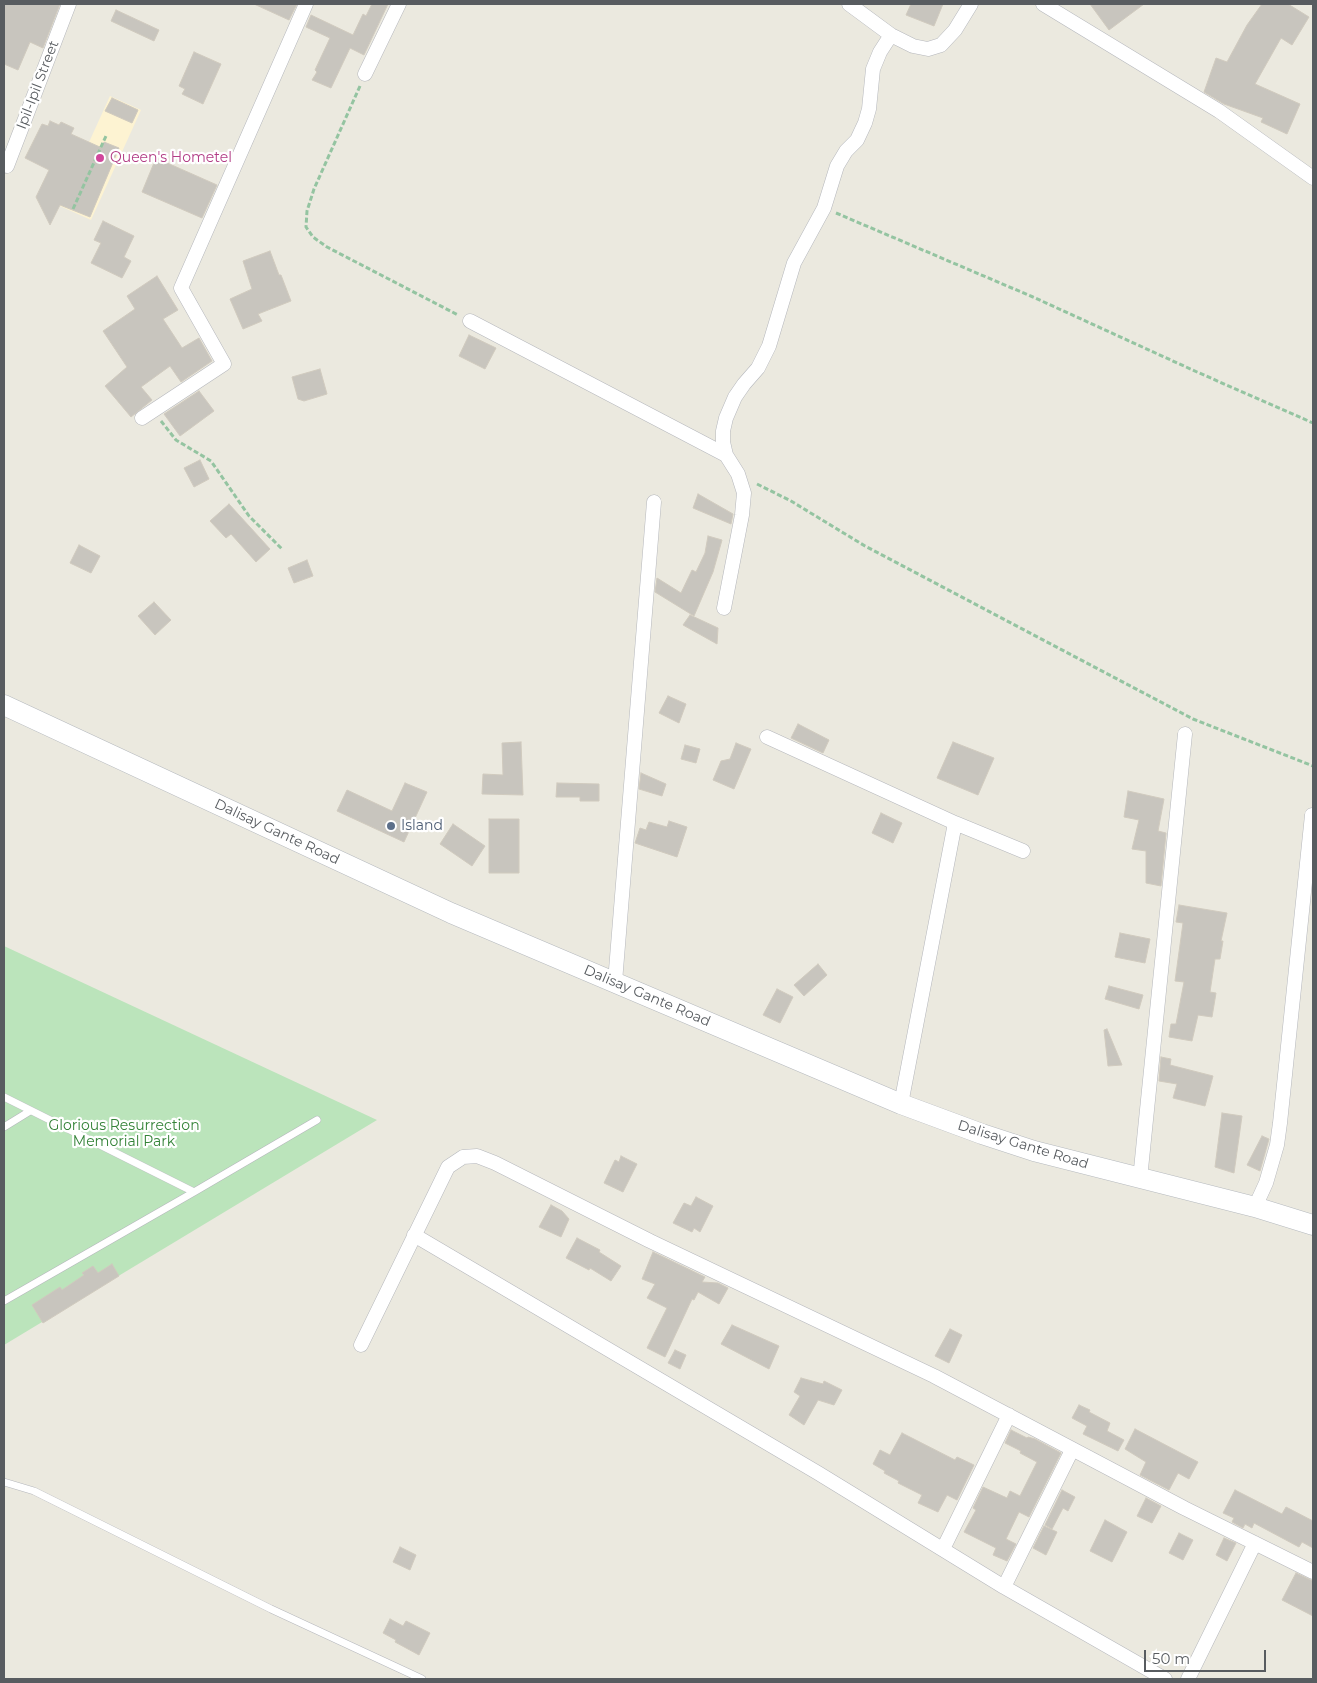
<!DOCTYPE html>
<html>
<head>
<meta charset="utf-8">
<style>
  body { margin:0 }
  #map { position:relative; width:1317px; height:1683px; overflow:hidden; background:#ebe9df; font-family:Montserrat,sans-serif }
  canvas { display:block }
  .frame { position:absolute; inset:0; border:5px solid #585c60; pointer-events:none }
  .scale { position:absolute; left:1144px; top:1650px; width:122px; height:22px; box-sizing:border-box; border:2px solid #585c60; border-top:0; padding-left:6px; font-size:15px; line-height:18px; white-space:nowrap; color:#585c60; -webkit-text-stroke:4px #fff; paint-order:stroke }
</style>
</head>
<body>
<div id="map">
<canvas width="1317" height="1683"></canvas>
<div class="frame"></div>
<div class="scale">50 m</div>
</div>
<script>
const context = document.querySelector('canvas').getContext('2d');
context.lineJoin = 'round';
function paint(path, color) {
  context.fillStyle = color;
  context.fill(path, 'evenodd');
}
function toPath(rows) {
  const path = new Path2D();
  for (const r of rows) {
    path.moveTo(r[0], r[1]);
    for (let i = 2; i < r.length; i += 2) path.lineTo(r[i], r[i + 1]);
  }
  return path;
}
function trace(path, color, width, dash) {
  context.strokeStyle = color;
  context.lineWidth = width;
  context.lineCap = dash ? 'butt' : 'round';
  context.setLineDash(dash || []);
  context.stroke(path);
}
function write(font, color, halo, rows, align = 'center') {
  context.font = font + ' Montserrat,sans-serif';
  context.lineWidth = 4.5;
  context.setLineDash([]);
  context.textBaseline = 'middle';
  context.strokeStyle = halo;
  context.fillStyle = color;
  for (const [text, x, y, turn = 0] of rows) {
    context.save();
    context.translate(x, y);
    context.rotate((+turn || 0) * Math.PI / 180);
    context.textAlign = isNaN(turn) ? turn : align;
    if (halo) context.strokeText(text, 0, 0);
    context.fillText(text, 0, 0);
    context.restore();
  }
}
const commercial = toPath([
  [110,96,141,110,91,220,60,206]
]);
const green = toPath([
  [4,946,377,1120,4,1345]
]);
const building = toPath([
  [4,4,60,4,43,48,30,42,18,70,4,64,4,4],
  [254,4,297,4,289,20,254,4],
  [372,4,388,4,364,55,350,48,331,88,312,80,317,72,315,70,330,38,306,27,311,15,353,35,363,14,366,16,372,4],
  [911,4,943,4,934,26,906,15,911,4],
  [1090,4,1144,4,1109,30,1090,4],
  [1262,4,1288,4,1309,17,1292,45,1281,38,1255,84,1300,104,1287,134,1261,122,1263,118,1224,104,1204,92,1216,58,1227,62,1247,25,1262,4],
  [116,10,159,30,154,41,111,21,116,10],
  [194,52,221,64,203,104,182,94,185,89,179,86,194,52],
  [112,98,138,110,132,123,105,111,112,98],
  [50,121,59,125,61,122,74,128,71,134,102,148,104,142,119,148,90,217,60,205,50,225,36,197,49,170,25,158,42,124,48,126,50,121],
  [156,158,217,185,202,218,142,192,156,158],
  [103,221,134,236,124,257,131,261,122,278,91,263,101,243,94,240,103,221],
  [270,251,279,275,281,275,291,301,258,314,262,321,243,329,230,299,252,289,243,261,270,251],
  [157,276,178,310,163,319,182,348,199,338,212,361,181,382,170,366,141,387,152,400,131,417,105,386,127,367,103,331,135,309,127,296,157,276],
  [469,335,496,348,485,369,459,356,469,335],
  [320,369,327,394,304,401,298,399,292,377,320,369],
  [199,391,214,411,180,436,164,414,199,391],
  [200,460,209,479,194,487,184,468,200,460],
  [698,494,733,514,731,524,693,508,698,494],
  [229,504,270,549,256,562,231,534,226,538,210,521,229,504],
  [708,536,722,540,713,572,694,616,655,592,657,578,681,593,692,570,696,572,705,553,708,536],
  [79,545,100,556,91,573,70,563,79,545],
  [307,560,313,576,294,583,288,568,307,560],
  [154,602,171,620,155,635,138,616,154,602],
  [690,615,718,628,717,644,683,625,690,615],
  [668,696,686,704,679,723,659,713,668,696],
  [798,724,829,740,823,753,791,738,798,724],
  [521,742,523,795,482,794,483,774,503,775,502,743,521,742],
  [953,742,994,758,978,795,937,778,953,742],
  [736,743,751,749,734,789,713,780,721,761,730,759,736,743],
  [685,745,700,749,696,763,681,759,685,745],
  [641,773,666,784,662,796,639,789,641,773],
  [405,783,427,792,404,842,337,811,347,790,392,811,405,783],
  [557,783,599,784,599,801,580,801,580,797,556,797,557,783],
  [1128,791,1164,799,1158,831,1166,833,1161,886,1146,883,1146,851,1132,849,1139,820,1124,817,1128,791],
  [881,813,902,823,893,843,872,833,881,813],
  [489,819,519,819,519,873,489,873,489,819],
  [669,821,687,827,677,857,635,843,640,828,646,830,649,822,667,827,669,821],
  [453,824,485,846,472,866,440,844,453,824],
  [1179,905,1227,913,1221,941,1223,941,1220,959,1215,959,1210,992,1216,993,1212,1017,1198,1015,1192,1041,1169,1037,1171,1024,1176,1024,1184,982,1175,981,1183,923,1176,922,1179,905],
  [1120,933,1150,939,1145,963,1115,957,1120,933],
  [818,964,827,975,804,996,794,985,818,964],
  [1109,986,1143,995,1139,1009,1105,999,1109,986],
  [777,989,793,997,780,1023,763,1015,777,989],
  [1107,1029,1122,1065,1108,1066,1104,1030,1107,1029],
  [1161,1057,1171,1059,1170,1065,1213,1076,1205,1106,1173,1098,1177,1084,1159,1081,1161,1057],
  [1222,1113,1242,1116,1234,1173,1215,1167,1222,1113],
  [1262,1136,1269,1139,1260,1171,1247,1165,1262,1136],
  [621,1156,637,1164,623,1192,604,1183,615,1160,619,1162,621,1156],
  [696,1197,713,1206,700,1232,694,1228,692,1232,673,1223,684,1203,691,1206,696,1197],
  [551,1205,562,1211,569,1219,561,1237,539,1227,551,1205],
  [577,1238,600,1250,599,1252,621,1266,611,1281,590,1268,589,1270,566,1258,577,1238],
  [653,1252,705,1277,702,1282,718,1283,728,1288,719,1304,698,1292,694,1300,692,1299,665,1357,647,1348,667,1308,647,1298,655,1284,642,1279,653,1252],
  [112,1264,119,1276,43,1323,32,1305,60,1287,62,1290,84,1275,82,1273,93,1266,98,1273,112,1264],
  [732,1325,779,1346,769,1369,721,1344,732,1325],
  [950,1329,962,1335,949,1363,935,1356,950,1329],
  [675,1350,686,1355,680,1369,668,1363,675,1350],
  [801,1378,823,1384,824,1381,842,1390,834,1405,818,1400,804,1425,789,1415,800,1396,794,1392,801,1378],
  [1079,1405,1090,1410,1089,1412,1110,1423,1107,1431,1124,1440,1118,1451,1083,1434,1087,1426,1072,1418,1079,1405],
  [1135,1429,1198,1462,1189,1479,1178,1473,1169,1490,1140,1475,1146,1462,1125,1449,1135,1429],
  [1011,1430,1027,1438,1028,1437,1035,1439,1061,1453,1029,1517,1019,1512,1006,1539,1016,1544,1007,1561,993,1555,996,1548,964,1532,976,1510,973,1508,983,1487,1007,1498,1010,1491,1020,1496,1037,1462,1020,1453,1021,1451,1005,1443,1011,1430],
  [902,1433,955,1460,957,1457,974,1465,957,1500,947,1495,938,1512,918,1503,922,1495,898,1483,899,1481,884,1473,885,1471,873,1464,880,1450,890,1455,902,1433],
  [1062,1490,1075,1497,1068,1511,1063,1508,1052,1529,1045,1525,1062,1490],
  [1235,1490,1282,1514,1286,1507,1313,1521,1313,1548,1302,1542,1299,1547,1254,1523,1252,1528,1245,1524,1243,1528,1232,1522,1234,1518,1223,1513,1235,1490],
  [1146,1498,1161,1506,1152,1523,1137,1516,1146,1498],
  [1105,1520,1127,1532,1112,1562,1090,1551,1105,1520],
  [1044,1526,1057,1532,1046,1555,1033,1548,1044,1526],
  [1179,1533,1193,1540,1183,1560,1169,1553,1179,1533],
  [1224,1538,1236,1543,1227,1561,1216,1555,1224,1538],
  [400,1547,416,1555,410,1570,393,1562,400,1547],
  [1296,1573,1313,1581,1313,1616,1282,1600,1296,1573],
  [390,1619,403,1626,406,1621,430,1633,419,1655,395,1642,396,1640,383,1633,390,1619]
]);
const path = toPath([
  [360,86,314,189,307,211,306,227,313,237,327,247,458,315],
  [73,209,106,136],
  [836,213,1033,297,1197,372,1313,423],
  [161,421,176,440,211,461,249,516,283,550],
  [757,484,791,501,865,546,1193,719,1313,766]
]);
const service = toPath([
  [4,1097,194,1192,317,1120],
  [4,1127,30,1111],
  [4,1301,194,1192],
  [4,1482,34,1491,271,1609,422,1679]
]);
const minor = toPath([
  [849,4,891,35,913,46,928,49,941,45,955,30,971,4],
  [1043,4,1219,111,1313,178],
  [365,74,399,4],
  [7,166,69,4],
  [470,321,726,455],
  [142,418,224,364,181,288,306,4],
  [724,608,742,515,744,493,738,474,726,455,723,442,723,431,726,418,735,397,744,384,758,368,769,346,794,263,824,208,837,166,846,151,857,140,865,123,869,109,873,69,880,52,891,35],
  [767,737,955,823,1023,851],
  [615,982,654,502],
  [901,1104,955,823],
  [1140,1179,1185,734],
  [1255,1207,1266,1183,1277,1145,1280,1123,1312,815],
  [414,1235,818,1473,1004,1587,1165,1679],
  [361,1345,448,1167,463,1157,477,1156,495,1163,650,1241,934,1376,1184,1508,1313,1572],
  [943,1549,1009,1415],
  [1004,1587,1072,1450],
  [1188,1679,1255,1543]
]);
const secondary = toPath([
  [4,705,451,913,901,1104,982,1134,1034,1151,1255,1207,1313,1225]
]);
const markers = [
  [100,158,5,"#d1479c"],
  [391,826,5,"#5c6f8a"]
];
const streetNames = [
  ["Ipil-Ipil Street",38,85,-69],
  ["Dalisay Gante Road",277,832,25],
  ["Dalisay Gante Road",647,996,23],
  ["Dalisay Gante Road",1023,1145,17]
];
const hotelNames = [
  ["Queen's Hometel",110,158]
];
const serviceNames = [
  ["Island",401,826]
];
const parkNames = [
  ["Glorious Resurrection",124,1126],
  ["Memorial Park",124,1142]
];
paint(commercial, '#fdf3d2');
paint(green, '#bbe4bb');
paint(building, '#c8c5be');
trace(building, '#d0cabe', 1);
trace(service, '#b5b7bc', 8);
trace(minor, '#b5b7bc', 15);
trace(secondary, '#b5b9be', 21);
trace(path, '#94c4a1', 3, [5, 2.5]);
trace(service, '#fff', 7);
trace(minor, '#fff', 14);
trace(secondary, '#fff', 20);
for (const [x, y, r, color] of markers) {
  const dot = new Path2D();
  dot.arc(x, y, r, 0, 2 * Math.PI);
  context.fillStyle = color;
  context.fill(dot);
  trace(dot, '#fff', 2);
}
write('14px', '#585c60', '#fff', streetNames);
write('14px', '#b23c85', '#fff', hotelNames, 'left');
write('14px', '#4e5e75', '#fff', serviceNames, 'left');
write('14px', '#348338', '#fff', parkNames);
</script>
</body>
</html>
